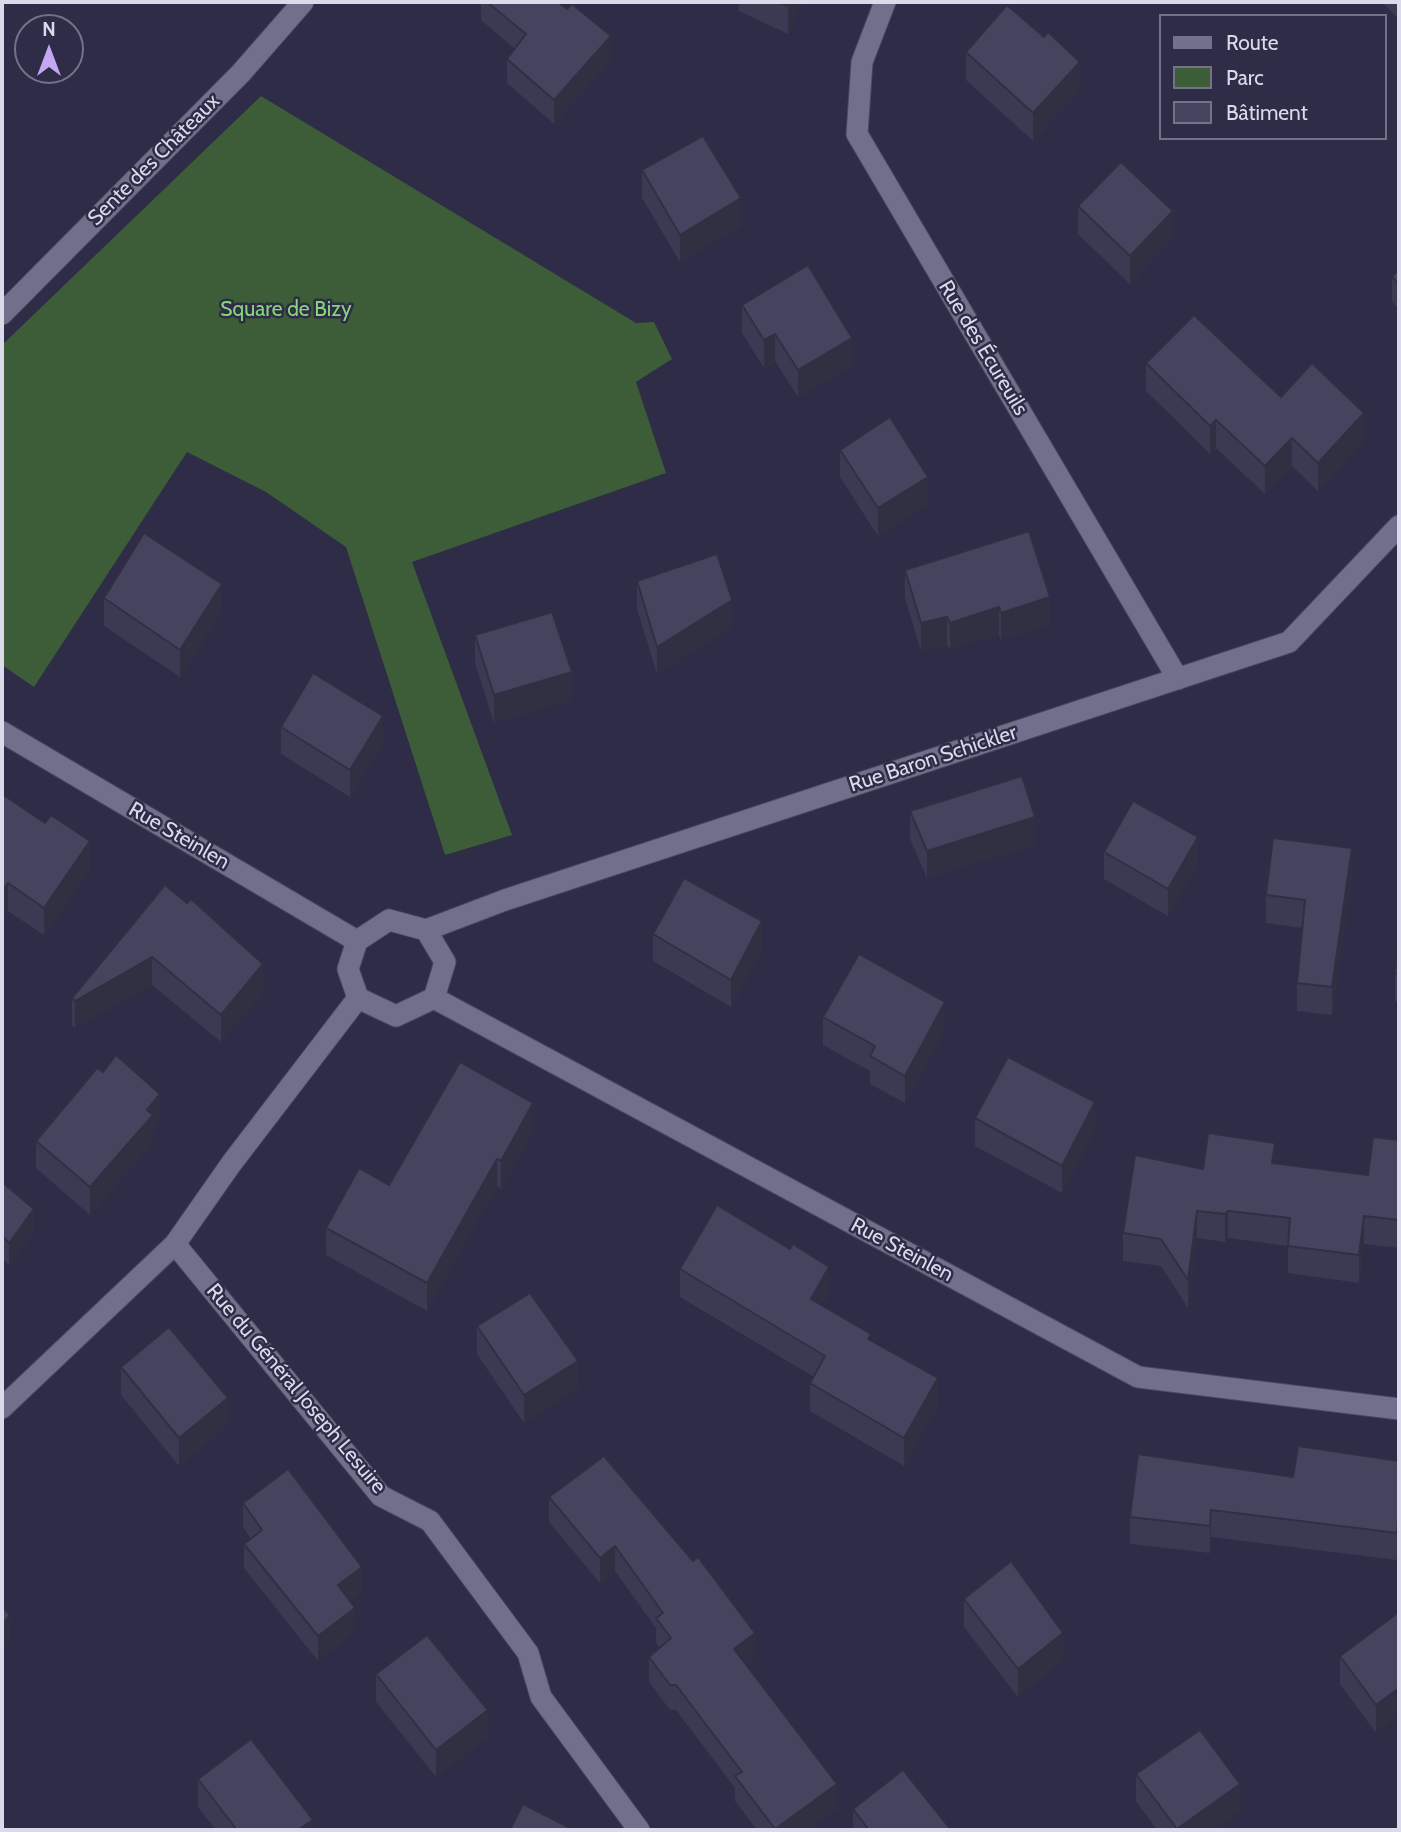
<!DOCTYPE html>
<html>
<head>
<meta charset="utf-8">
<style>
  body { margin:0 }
  #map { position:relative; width:1401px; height:1832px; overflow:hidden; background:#2e2c46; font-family:Cabin,sans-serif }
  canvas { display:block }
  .frame { position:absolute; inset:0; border:4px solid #dbdaeb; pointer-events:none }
  .legend { position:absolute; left:1159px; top:14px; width:228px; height:126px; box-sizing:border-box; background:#2e2c46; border:2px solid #737288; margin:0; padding:9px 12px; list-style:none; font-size:21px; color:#dbdaeb }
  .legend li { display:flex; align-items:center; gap:14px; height:35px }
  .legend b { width:35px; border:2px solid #737288 }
  .north { position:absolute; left:14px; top:14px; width:70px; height:70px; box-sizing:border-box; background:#2e2c46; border:2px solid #737288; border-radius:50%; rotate:0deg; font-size:19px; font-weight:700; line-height:28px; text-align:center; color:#dbdaeb }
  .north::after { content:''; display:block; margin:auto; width:24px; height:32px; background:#c3a7f2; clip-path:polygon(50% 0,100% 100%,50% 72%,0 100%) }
</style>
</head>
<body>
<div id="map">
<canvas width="1401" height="1832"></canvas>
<div class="frame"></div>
<ul class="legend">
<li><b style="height:9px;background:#726f8d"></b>Route</li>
<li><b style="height:19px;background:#3c5d37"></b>Parc</li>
<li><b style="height:19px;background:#46435f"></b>Bâtiment</li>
</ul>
<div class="north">N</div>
</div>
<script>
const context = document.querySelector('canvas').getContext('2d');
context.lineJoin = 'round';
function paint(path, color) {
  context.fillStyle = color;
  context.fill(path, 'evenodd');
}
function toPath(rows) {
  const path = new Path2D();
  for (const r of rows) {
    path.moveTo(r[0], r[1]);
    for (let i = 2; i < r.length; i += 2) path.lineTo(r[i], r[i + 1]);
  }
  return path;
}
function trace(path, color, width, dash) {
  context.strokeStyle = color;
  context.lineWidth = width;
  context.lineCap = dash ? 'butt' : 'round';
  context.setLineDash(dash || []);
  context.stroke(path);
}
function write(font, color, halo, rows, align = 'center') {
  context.font = font + ' Cabin,sans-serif';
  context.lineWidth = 5;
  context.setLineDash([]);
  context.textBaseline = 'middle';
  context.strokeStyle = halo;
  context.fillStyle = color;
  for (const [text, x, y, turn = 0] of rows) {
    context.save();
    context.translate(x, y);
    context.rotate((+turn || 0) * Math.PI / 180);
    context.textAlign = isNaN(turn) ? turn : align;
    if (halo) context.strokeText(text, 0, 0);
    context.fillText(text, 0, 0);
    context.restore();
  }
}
const green = toPath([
  [261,96,636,323,654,322,672,359,636,382,666,473,412,562,512,835,445,855,346,547,266,492,187,452,34,687,2,665,2,345]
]);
const minor = toPath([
  [885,2,862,62,857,134,1178,679],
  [2,314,241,73,303,2],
  [2,732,357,941],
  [389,920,426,930,445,962,434,998,396,1016,358,998,348,969,357,941,389,920],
  [426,930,505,900,1289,642,1399,526],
  [434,998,1138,1377,1399,1409],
  [175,1244,381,1496,430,1521,528,1653,541,1697,639,1830],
  [2,1408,175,1244,231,1164,358,998]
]);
const wall = toPath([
  [481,2,558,2,567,9,611,60,554,124,507,83,507,59,515,49,481,20],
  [739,2,803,2,788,34,739,11],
  [1382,2,1399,2,1399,20],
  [966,52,1080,90,1033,141,966,80],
  [642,170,741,226,680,262,642,198],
  [1078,206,1173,238,1130,284,1078,234],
  [1399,269,1399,310,1392,302,1392,277],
  [742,305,852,366,798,397,775,361,764,368,742,333],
  [1146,363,1281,397,1364,441,1318,491,1292,466,1265,494,1216,448,1210,454,1146,391],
  [840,450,928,504,878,536,840,477],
  [905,570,1050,625,1001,640,999,635,950,650,947,645,921,651,905,598],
  [637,581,732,628,657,674,637,609],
  [104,598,222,611,180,677,104,626],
  [475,635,572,700,494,723,475,663],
  [281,727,383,744,350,797,281,754],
  [2,794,90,869,44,935,8,911,2,918],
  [910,811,1035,845,927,878,910,839],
  [1104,852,1198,864,1168,916,1104,879],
  [1352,876,1332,1015,1297,1011,1297,983,1302,928,1266,923,1266,895],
  [165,885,263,992,221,1042,152,985,75,1028,72,1025,72,998],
  [653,934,762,949,731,1007,653,961],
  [1399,937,1399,1001,1395,1001,1395,973],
  [823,1017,945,1030,905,1103,870,1084,870,1071,823,1045],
  [975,1118,1095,1130,1062,1193,975,1146],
  [160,1121,153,1131,153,1143,90,1215,36,1168,36,1141],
  [533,1130,501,1189,497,1186,427,1311,326,1255,326,1228,389,1185],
  [1399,1140,1399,1248,1364,1244,1359,1283,1288,1273,1288,1246,1228,1238,1225,1242,1197,1238,1188,1308,1161,1266,1123,1261,1123,1233,1203,1169,1275,1163,1368,1175],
  [2,1182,34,1232,9,1265,4,1261,2,1264],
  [680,1269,829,1294,822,1306,871,1341,938,1406,904,1466,810,1411,810,1383,814,1377,680,1297],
  [477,1326,578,1389,524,1423,477,1354],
  [121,1367,228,1425,179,1466,121,1395],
  [604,1456,755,1658,746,1665,837,1809,808,1830,757,1830,735,1801,735,1788,676,1710,670,1710,649,1682,649,1657,660,1648,656,1643,656,1628,615,1571,600,1583,549,1522,549,1497],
  [1399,1461,1397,1560,1211,1537,1210,1553,1130,1544,1130,1517,1293,1477],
  [243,1503,362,1592,350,1601,355,1632,318,1661,244,1568,244,1544,251,1539,243,1527],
  [964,1599,1063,1660,1018,1697,964,1627],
  [1399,1612,1376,1733,1340,1684,1340,1656],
  [376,1674,488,1738,436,1777,376,1702],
  [1136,1774,1240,1811,1213,1830,1157,1830,1136,1801],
  [198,1779,313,1830,216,1830,198,1807],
  [853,1809,951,1830,853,1830]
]);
const shadedWall = toPath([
  [2,2,13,2,2,12],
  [790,2,803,2,788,34,788,6],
  [611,36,611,60,554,124,554,100],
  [1080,62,1080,90,1033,141,1033,113],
  [741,198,741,226,680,262,680,235],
  [1173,211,1173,238,1130,284,1130,256],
  [775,334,775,361,764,368,764,340],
  [852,338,852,366,798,397,798,370],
  [1364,413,1364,441,1318,491,1318,463],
  [1216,420,1216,448,1210,454,1210,426],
  [1292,438,1292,466,1265,494,1265,466],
  [928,477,928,504,878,536,878,508],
  [222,584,222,611,180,677,180,650],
  [1050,597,1050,625,1001,640,1001,613],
  [732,600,732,628,657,674,657,647],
  [999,607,999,635,950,650,950,623],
  [947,617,947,645,921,651,921,623],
  [572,672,572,700,494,723,494,695],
  [383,716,383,744,350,797,350,770],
  [1035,817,1035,845,927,878,927,851],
  [1198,837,1198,864,1168,916,1168,889],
  [90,841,90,869,44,935,44,908],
  [1352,848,1352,876,1332,1015,1332,987],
  [8,883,8,911,2,918,2,891],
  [762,921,762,949,731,1007,731,980],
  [152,957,152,985,75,1028,75,1001],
  [263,964,263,992,221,1042,221,1015],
  [945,1002,945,1030,905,1103,905,1076],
  [160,1094,160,1121,153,1131,153,1143,90,1215,90,1187,147,1110],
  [1095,1102,1095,1130,1062,1193,1062,1166],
  [533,1103,533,1130,501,1189,501,1161],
  [1275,1143,1275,1170,1272,1163],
  [497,1159,497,1186,427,1311,427,1283],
  [34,1209,34,1232,9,1265,9,1243],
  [1197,1211,1197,1238,1188,1308,1188,1280],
  [1228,1211,1228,1238,1225,1242,1225,1214],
  [1364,1216,1364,1244,1359,1283,1359,1255],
  [4,1238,4,1261,2,1264,2,1241],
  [829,1267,829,1294,811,1327,811,1299],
  [578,1361,578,1389,524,1423,524,1395],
  [938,1378,938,1406,904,1466,904,1438],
  [228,1398,228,1425,179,1466,179,1438],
  [1211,1510,1211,1537,1210,1553,1210,1526],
  [1399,1512,1399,1540,1397,1560,1397,1533],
  [615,1546,615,1571,600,1583,600,1558],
  [362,1567,362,1592,338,1610,338,1585],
  [355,1608,355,1632,318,1661,318,1636],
  [10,1615,10,1640,2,1649,2,1624],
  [755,1633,755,1658,734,1674,734,1649],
  [1063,1633,1063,1660,1018,1697,1018,1669],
  [1399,1688,1399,1716,1376,1733,1376,1705],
  [488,1710,488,1738,436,1777,436,1750],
  [837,1784,837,1809,808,1830,775,1830],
  [1240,1784,1240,1811,1213,1830,1177,1830,1177,1829],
  [313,1820,313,1830,298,1830]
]);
const building = toPath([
  [487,2,558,2,567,9,572,4,611,36,554,100,507,59,526,34,487,2],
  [778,2,790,2,788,6,778,2],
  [1007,5,1044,37,1048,32,1080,62,1033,113,966,52,1007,5],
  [703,136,741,198,680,235,642,170,703,136],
  [1121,162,1173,211,1130,256,1078,206,1121,162],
  [808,265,852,338,798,370,775,334,764,340,742,305,808,265],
  [1399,269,1399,285,1392,277,1399,269],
  [1194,315,1281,397,1312,363,1364,413,1318,463,1292,438,1265,466,1216,420,1210,426,1146,363,1194,315],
  [890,417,928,477,878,508,840,450,890,417],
  [1029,531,1050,597,1001,613,999,607,950,623,947,617,921,623,905,570,1029,531],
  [144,533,222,584,180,650,104,598,144,533],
  [717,554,732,600,657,647,637,581,717,554],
  [552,612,572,672,494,695,475,635,552,612],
  [313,673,383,716,350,770,281,727,313,673],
  [1022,776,1035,817,927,851,910,811,1022,776],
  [2,794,45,823,51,815,90,841,44,908,8,883,2,891,2,794],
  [1133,801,1198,837,1168,889,1104,852,1133,801],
  [1273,838,1352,848,1332,987,1297,983,1305,900,1266,895,1273,838],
  [684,878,762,921,731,980,653,934,684,878],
  [165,885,187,903,191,899,263,964,221,1015,152,957,75,1001,72,998,165,885],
  [1399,937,1399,974,1395,973,1399,937],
  [859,954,945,1002,905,1076,870,1056,875,1046,823,1017,859,954],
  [116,1055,160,1094,147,1110,153,1115,90,1187,36,1141,97,1068,103,1072,116,1055],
  [1008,1057,1095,1102,1062,1166,975,1118,1008,1057],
  [460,1062,533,1103,501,1161,497,1159,427,1283,326,1228,359,1168,389,1185,460,1062],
  [1208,1133,1275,1143,1272,1163,1368,1175,1373,1137,1399,1140,1399,1220,1364,1216,1359,1255,1288,1246,1290,1218,1228,1211,1225,1214,1197,1211,1188,1280,1161,1239,1123,1233,1135,1155,1203,1169,1208,1133],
  [2,1182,34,1209,9,1243,4,1238,2,1241,2,1182],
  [717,1205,790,1249,793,1244,829,1267,811,1299,871,1334,868,1339,938,1378,904,1438,810,1383,825,1356,680,1269,717,1205],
  [530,1293,578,1361,524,1395,477,1326,530,1293],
  [169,1327,228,1398,179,1438,121,1367,169,1327],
  [1298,1446,1399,1461,1399,1512,1397,1533,1211,1510,1210,1526,1130,1517,1138,1454,1293,1477,1298,1446],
  [604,1456,693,1561,698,1557,755,1633,734,1649,837,1784,775,1829,735,1776,742,1772,676,1685,670,1685,649,1657,671,1638,656,1618,663,1613,615,1546,600,1558,549,1497,604,1456],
  [288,1469,362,1567,338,1585,355,1608,318,1636,244,1544,262,1530,243,1503,288,1469],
  [1011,1561,1063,1633,1018,1669,964,1599,1011,1561],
  [2,1607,10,1615,2,1624,2,1607],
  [1399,1612,1399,1688,1376,1705,1340,1656,1399,1612],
  [427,1635,488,1710,436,1750,376,1674,427,1635],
  [1200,1730,1240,1784,1177,1829,1136,1774,1200,1730],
  [251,1739,313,1820,298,1830,237,1830,198,1779,251,1739],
  [903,1770,951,1830,869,1830,853,1809,903,1770],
  [523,1804,574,1830,510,1830,523,1804]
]);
const streetNames = [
  ["Sente des Châteaux",154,160,-45],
  ["Rue des Écureuils",983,348,59],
  ["Rue Baron Schickler",933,759,-18],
  ["Rue Steinlen",179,836,30],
  ["Rue Steinlen",902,1250,28],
  ["Rue du Général Joseph Lesuire",296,1389,50]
];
const parkNames = [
  ["Square de Bizy",286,310]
];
paint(green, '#3c5d37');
trace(minor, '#4a475d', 23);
trace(minor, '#726f8d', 21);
paint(wall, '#3c3a52');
paint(shadedWall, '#312f42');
paint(building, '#46435f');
trace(building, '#312f42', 2);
write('21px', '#dbdaeb', '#2e2c46', streetNames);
write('21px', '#85d679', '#2e2c46', parkNames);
</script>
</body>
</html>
